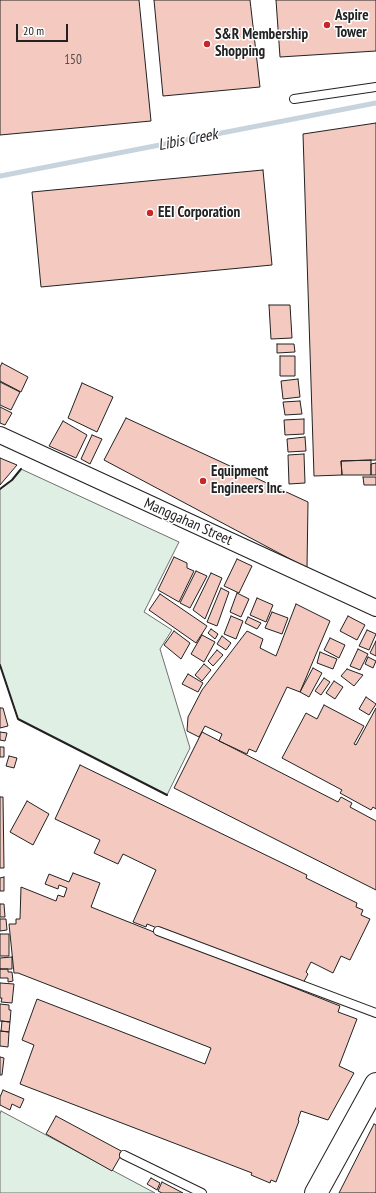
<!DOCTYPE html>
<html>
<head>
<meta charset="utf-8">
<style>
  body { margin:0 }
  #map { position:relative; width:376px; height:1193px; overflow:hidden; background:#fff; font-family:"PT Sans Narrow",sans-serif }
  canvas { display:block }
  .scale { position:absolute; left:16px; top:24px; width:52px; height:18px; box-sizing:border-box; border:2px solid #222; border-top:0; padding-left:5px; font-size:12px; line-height:14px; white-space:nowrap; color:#222; -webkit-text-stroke:3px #fff; paint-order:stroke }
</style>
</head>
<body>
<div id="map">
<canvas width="376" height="1193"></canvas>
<div class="scale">20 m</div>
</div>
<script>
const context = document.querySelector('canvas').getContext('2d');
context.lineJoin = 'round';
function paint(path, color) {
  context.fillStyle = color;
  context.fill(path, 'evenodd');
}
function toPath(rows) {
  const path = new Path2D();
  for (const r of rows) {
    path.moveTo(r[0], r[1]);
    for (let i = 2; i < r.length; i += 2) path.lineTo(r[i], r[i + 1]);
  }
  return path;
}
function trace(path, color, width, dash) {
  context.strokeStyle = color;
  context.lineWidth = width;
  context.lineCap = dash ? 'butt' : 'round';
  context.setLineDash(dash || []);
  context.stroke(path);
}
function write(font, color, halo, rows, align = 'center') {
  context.font = font + ' "PT Sans Narrow",sans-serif';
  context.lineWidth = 3;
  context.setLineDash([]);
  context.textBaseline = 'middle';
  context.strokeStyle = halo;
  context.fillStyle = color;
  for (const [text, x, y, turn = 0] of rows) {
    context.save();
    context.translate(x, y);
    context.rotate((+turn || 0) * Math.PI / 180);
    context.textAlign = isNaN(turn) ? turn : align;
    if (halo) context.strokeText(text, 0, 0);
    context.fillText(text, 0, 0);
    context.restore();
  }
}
const green = toPath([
  [21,469,179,542,144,612,172,630,160,649,190,748,167,795,18,719,0,665,0,489,12,480,21,469],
  [1,1111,155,1193,0,1193,0,1114,1,1111]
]);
const stream = toPath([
  [0,176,376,103]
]);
const building = toPath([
  [0,0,139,0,151,121,0,135,0,0],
  [154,0,250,0,260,87,163,96,154,0],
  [276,0,376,0,376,51,280,57,276,0],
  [376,123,376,460,341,461,342,475,314,476,303,134,376,123],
  [263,170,272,265,41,287,32,192,263,170],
  [269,305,290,305,292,338,271,339,269,305],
  [277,344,294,344,295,352,277,353,277,344],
  [280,356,295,356,295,376,280,376,280,356],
  [2,363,28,377,21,392,0,381,0,367,2,363],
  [298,379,300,397,283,399,281,381,298,379],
  [0,382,20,392,11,410,0,405,0,382],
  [82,383,113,397,97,432,68,418,82,383],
  [300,401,302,414,285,415,283,402,300,401],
  [0,407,12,413,5,425,0,423,0,407],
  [126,418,308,502,307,568,104,460,126,418],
  [304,419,304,434,285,435,284,420,304,419],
  [63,421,87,435,76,458,49,446,63,421],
  [92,435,102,439,90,464,81,459,92,435],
  [305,437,306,451,288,452,287,439,305,437],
  [304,454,305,483,289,484,288,455,304,454],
  [0,458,17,465,0,485,0,458],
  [371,460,371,475,342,475,341,461,371,460],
  [376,463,376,475,371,475,371,464,376,463],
  [363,477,376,477,376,485,364,485,363,477],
  [174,557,187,563,187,568,194,571,179,602,158,590,174,557],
  [237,559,252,566,239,593,224,586,237,559],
  [196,571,207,576,190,608,180,603,196,571],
  [211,573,222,578,205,619,193,610,211,573],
  [221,588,229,592,217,626,207,622,221,588],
  [237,593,249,599,241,617,230,612,237,593],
  [160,594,207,626,196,643,149,610,160,594],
  [257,598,273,605,266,622,250,615,257,598],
  [296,604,330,621,300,692,287,687,256,752,249,749,247,754,219,741,222,734,205,726,199,737,187,731,188,717,202,690,247,631,263,639,260,648,276,656,296,604],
  [272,612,288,618,282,634,265,628,272,612],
  [231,616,243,621,236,639,224,634,231,616],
  [348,616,365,625,357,640,340,631,348,616],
  [248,617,261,623,257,629,245,623,248,617],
  [211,629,218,634,215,639,208,633,211,629],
  [367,630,376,634,369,650,359,646,367,630],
  [174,631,190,643,181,659,164,645,174,631],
  [202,635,215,642,204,662,191,654,202,635],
  [222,636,231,643,226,650,217,644,222,636],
  [330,638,345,645,339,658,324,650,330,638],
  [376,641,376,656,370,653,376,641],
  [358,649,368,654,360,670,350,666,358,649],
  [217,650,223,655,213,666,208,661,217,650],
  [320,652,337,659,333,669,317,663,320,652],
  [368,657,376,661,373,668,365,664,368,657],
  [204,664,211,670,202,681,195,675,204,664],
  [313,668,322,673,309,697,300,692,313,668],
  [347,669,363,675,354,686,341,676,347,669],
  [188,674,203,683,198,692,182,684,188,674],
  [324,678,330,682,321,695,315,691,324,678],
  [334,681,343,687,335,699,326,693,334,681],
  [366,697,376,704,369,715,359,709,366,697],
  [324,705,364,726,354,744,356,745,376,708,376,809,373,807,371,810,340,793,342,790,282,758,306,713,317,719,324,705],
  [0,708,3,708,8,726,0,728,0,708],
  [0,732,7,733,5,741,0,740,0,732],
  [202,732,338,802,341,797,352,803,350,807,376,821,376,890,174,788,202,732],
  [0,747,4,747,4,757,0,757,0,747],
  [9,756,17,758,14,768,6,766,9,756],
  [80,765,307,875,306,878,357,903,356,907,363,910,361,915,370,919,350,960,341,956,333,973,311,962,306,972,308,974,302,985,147,924,146,927,133,922,156,870,123,854,118,864,94,853,100,840,55,819,80,765],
  [0,797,3,797,4,868,0,868,0,797],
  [27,801,49,814,33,845,10,832,27,801],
  [73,873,100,883,91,907,340,1006,338,1012,357,1019,339,1066,354,1073,328,1120,301,1111,298,1120,299,1121,276,1182,271,1180,270,1183,251,1175,252,1173,20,1084,34,1045,22,1040,37,999,205,1064,211,1048,18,973,14,973,9,924,16,924,16,919,20,919,21,887,56,901,58,895,64,897,67,888,59,885,58,889,45,884,49,874,69,882,73,873],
  [4,877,4,891,0,891,0,878,4,877],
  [0,904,4,904,5,917,0,917,0,904],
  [0,919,6,919,7,930,0,931,0,919],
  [0,934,9,934,9,956,0,956,0,934],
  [12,957,12,969,0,969,0,958,12,957],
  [0,969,8,969,8,972,12,972,13,981,8,982,8,978,0,978,0,969],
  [0,983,14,984,12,1003,1,1002,2,998,0,998,0,983],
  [0,1004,9,1005,9,1010,11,1010,10,1022,0,1021,0,1004],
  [2,1021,10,1022,9,1032,1,1031,2,1021],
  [0,1031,9,1032,8,1047,0,1046,0,1031],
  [0,1057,4,1058,2,1075,0,1075,0,1057],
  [3,1090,24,1099,20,1108,12,1104,10,1110,0,1105,0,1097,3,1090],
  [56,1116,123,1152,112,1171,46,1134,56,1116],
  [374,1124,376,1125,376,1193,339,1193,374,1124],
  [151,1178,160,1183,157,1190,147,1184,151,1178],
  [162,1182,183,1193,162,1193,158,1191,162,1182]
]);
const lane = toPath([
  [294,99,376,87],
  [158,931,376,1013],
  [124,1155,202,1193]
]);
const street = toPath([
  [0,435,376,608]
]);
const secondary = toPath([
  [316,1193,376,1084]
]);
const wall = toPath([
  [0,489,12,480,21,469],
  [0,665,18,719,167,795]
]);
const markers = [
  [327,25,4,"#c62828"],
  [207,44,4,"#c62828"],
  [150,213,4,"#c62828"],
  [203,481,4,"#c62828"]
];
const numberNames = [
  ["150",73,60]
];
const poiNames = [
  ["Aspire",335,16],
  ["Tower",335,33],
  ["S&R Membership",215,35],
  ["Shopping",215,52],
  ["EEI Corporation",158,213],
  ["Equipment",211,472],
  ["Engineers Inc.",211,489]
];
const streetNames = [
  ["Manggahan Street",188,522,24]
];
const waterNames = [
  ["Libis Creek",188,140,-11]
];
paint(green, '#e0efe3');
trace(green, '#6f6f6f', 1);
trace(stream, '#c7d3dd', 5);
paint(building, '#f3c9c0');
trace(building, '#222', 1);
trace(lane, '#222', 10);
trace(street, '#222', 18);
trace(secondary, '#222', 24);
trace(lane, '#fff', 8);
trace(street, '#fff', 16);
trace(secondary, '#fff', 22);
trace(wall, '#222', 2);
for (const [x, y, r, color] of markers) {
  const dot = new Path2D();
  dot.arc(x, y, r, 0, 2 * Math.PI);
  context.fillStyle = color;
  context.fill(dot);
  trace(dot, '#fff', 1.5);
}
write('13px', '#564c4a', null, numberNames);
write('bold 15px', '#222', '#fff', poiNames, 'left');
write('15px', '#222', '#fff', streetNames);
write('italic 16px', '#222', '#fff', waterNames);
</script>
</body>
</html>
